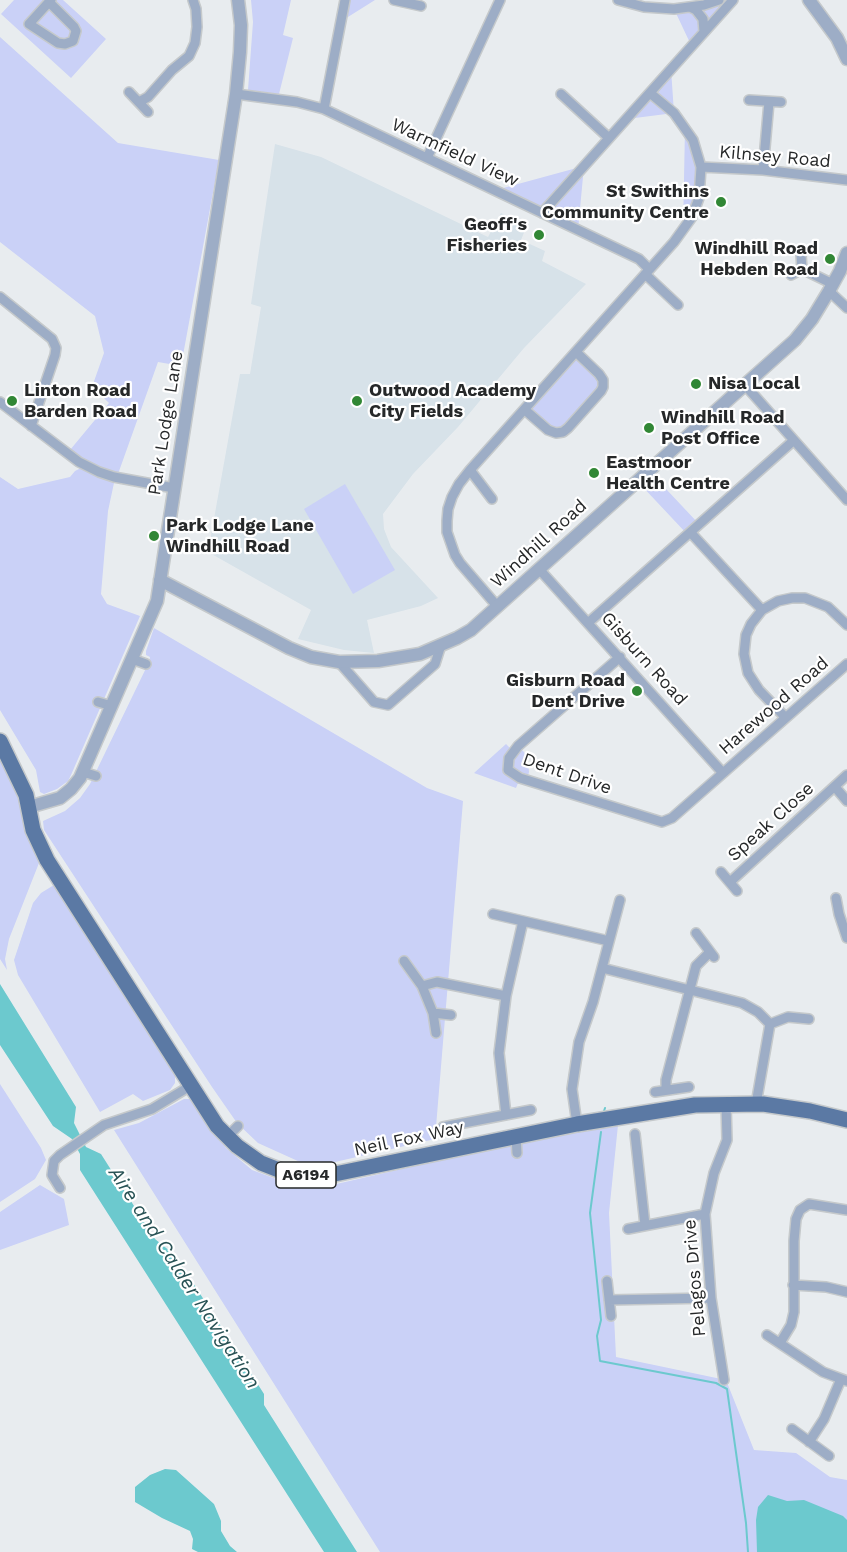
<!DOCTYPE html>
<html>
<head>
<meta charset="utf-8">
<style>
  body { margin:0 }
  canvas { display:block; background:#e8ecef }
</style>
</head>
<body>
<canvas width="847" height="1552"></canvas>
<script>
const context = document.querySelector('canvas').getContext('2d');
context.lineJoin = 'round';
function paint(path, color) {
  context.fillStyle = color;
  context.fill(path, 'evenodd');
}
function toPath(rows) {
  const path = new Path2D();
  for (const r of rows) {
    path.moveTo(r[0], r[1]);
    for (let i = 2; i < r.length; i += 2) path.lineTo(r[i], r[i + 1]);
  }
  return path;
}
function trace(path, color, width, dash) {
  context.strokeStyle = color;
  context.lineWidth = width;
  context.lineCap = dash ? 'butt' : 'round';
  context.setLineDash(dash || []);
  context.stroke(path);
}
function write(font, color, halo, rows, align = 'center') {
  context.font = font + ' "Work Sans",sans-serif';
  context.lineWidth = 4.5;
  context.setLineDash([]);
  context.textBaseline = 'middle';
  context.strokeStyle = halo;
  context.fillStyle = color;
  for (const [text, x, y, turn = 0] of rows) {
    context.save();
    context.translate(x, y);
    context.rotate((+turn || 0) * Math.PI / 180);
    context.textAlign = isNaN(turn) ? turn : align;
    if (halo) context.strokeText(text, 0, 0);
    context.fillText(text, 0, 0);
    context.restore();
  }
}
const built = toPath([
  [275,144,321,157,488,237,501,213,509,217,527,225,521,240,545,251,542,261,586,284,524,348,458,427,413,474,383,514,384,529,391,547,438,598,421,606,367,620,374,653,344,650,298,639,311,610,208,552,240,374,250,374,261,307,251,304]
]);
const green = toPath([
  [14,0,63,0,106,39,71,78,1,14],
  [251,0,291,0,283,35,293,38,279,94,248,90,253,22],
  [345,0,375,0,340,22],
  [719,0,733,0,691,45,674,9],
  [0,37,118,143,219,160,181,366,158,362,118,474,82,459,70,450,109,403,92,387,104,353,95,316,0,242],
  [671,69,674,113,627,119],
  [685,128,701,182,683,230],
  [584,166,578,230,496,190],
  [576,352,603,380,568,428,556,433,525,410],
  [81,468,114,483,108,511,101,594,107,604,140,616,71,775,68,781,57,789,44,794,40,792,36,770,0,710,0,477,18,489,70,477,75,471],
  [651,473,698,523,687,534,640,484],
  [345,484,395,570,353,594,304,509],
  [154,628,427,788,463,801,435,1139,335,1162,300,1162,258,1143,237,1123,212,1087,44,830,43,821,65,811,80,798,90,784,149,662,150,657,146,655,146,651],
  [506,744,513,751,518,746,524,752,528,762,529,772,527,780,520,778,516,788,474,773],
  [0,759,17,794,27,837,39,863,9,939,5,959,7,970,0,959],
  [54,885,175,1076,175,1083,170,1090,143,1101,133,1094,100,1112,18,975,14,960,33,903,41,893],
  [0,1084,41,1148,46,1160,35,1179,0,1202],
  [184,1099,190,1099,226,1148,252,1170,287,1183,332,1185,485,1150,618,1125,609,1213,616,1357,726,1380,754,1450,796,1453,830,1477,847,1480,847,1552,380,1552,114,1130,139,1123],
  [40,1185,64,1199,69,1225,0,1250,0,1212]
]);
const water = toPath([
  [0,984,76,1107,74,1123,86,1147,101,1154,155,1239,171,1252,183,1267,264,1394,264,1405,357,1552,324,1552,80,1170,80,1154,72,1139,53,1126,0,1045],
  [165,1469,176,1470,214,1504,221,1521,221,1531,230,1546,237,1552,198,1552,192,1549,193,1539,190,1531,162,1518,135,1502,135,1487,150,1475],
  [768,1495,787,1501,804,1500,843,1516,847,1520,847,1552,757,1552,756,1520,758,1507]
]);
const stream = toPath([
  [604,1111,605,1108],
  [601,1132,590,1213,601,1320,597,1336,600,1361,716,1383,727,1389,746,1523,748,1552]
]);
const minor = toPath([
  [394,0,421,6],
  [618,0,644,7,674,9,704,5,719,0],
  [49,2,74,27,76,31,73,41,65,44,58,43,29,24,49,2,51,0],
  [690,7,696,10,703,19,704,32],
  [129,92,148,112],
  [236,94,297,102,324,109,639,259,649,269],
  [561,94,609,138],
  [749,100,781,102],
  [139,102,148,97,172,70,189,56,195,43,197,27,196,9,193,0],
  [324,109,345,0],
  [427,158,500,0],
  [701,167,763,170,847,180],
  [763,170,769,102],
  [542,213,733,0],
  [802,269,833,284],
  [645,274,678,305],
  [791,275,802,269,801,255],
  [829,291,847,308],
  [0,297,52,339,56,348,55,355,31,426],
  [745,385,847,500],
  [0,402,79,462,99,472,114,477,174,488],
  [525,410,548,430,556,433,563,432,568,428,601,391,603,387,603,380,599,374,576,352],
  [470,470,492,499],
  [691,533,762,610],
  [539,569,722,772],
  [497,606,460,563,455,555,447,532,447,521,448,509,452,497,459,484,470,470,674,242,692,217,699,198,701,167,693,140,674,113,650,93],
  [589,622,793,441],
  [620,657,518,746,509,758,508,770,520,778,662,822,672,818,847,664],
  [132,659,146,664],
  [339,662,374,702,388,705,435,664,441,645],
  [98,702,112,706],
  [785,717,759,690,748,673,744,654,746,635,751,624,762,610,778,601,792,598,805,598,828,607,847,625],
  [83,772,96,776],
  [835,787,847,801],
  [721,872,737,891],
  [730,882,847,775],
  [836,898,839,914,847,938],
  [493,914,609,941],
  [696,933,714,957],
  [404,961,422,986,433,1013,436,1033],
  [602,968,742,1003,758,1012,770,1024],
  [422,986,437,982,506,996],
  [433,1013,451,1015],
  [666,1090,666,1080,696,966,710,952],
  [655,1092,689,1087],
  [756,1104,770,1024,788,1017,809,1019],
  [506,1115,499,1053,506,996,523,921],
  [577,1124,572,1089,579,1042,593,1002,620,900],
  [443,1127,531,1110],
  [635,1134,645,1225],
  [227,1137,238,1126],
  [516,1137,517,1153],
  [60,1188,52,1175,54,1161,60,1155,104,1125,152,1109,192,1085],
  [628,1229,705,1214],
  [607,1281,611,1316],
  [793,1285,826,1287,847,1292],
  [609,1300,711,1298],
  [767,1335,823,1372,847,1381],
  [780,1343,791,1325,794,1312,794,1241,796,1219,800,1210,809,1204,847,1210],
  [724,1380,711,1298,705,1214,714,1173,727,1140,726,1104],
  [792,1429,829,1456],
  [809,1442,824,1419,841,1379]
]);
const tertiary = toPath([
  [809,0,837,38,847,59],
  [160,580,289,648,311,657,339,662,378,661,420,654,457,638,471,630,795,340,812,319,829,291,840,271,847,253],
  [29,807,60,798,71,789,80,778,157,601,236,94,240,52,241,25,238,0]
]);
const primary = toPath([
  [0,741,26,795,33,830,47,860,217,1126,237,1146,261,1163,284,1172,301,1175,330,1175,577,1124,695,1105,763,1104,810,1111,847,1120]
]);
const markers = [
  [721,202,6,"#318735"],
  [539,235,6,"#318735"],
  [830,259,6,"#318735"],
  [696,384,6,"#318735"],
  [12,401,6,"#318735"],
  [357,401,6,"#318735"],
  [649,428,6,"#318735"],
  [594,473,6,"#318735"],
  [154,536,6,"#318735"],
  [637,691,6,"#318735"]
];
const shields = [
  [306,1175,60]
];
const shieldNames = [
  ["A6194",306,1175]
];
const streetNames = [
  ["Warmfield View",455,153,25],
  ["Kilnsey Road",775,157,5],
  ["Park Lodge Lane",166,423,-81],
  ["Windhill Road",539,544,-42],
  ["Gisburn Road",644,659,48],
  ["Harewood Road",774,706,-41],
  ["Dent Drive",567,774,19],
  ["Speak Close",771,822,-42],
  ["Neil Fox Way",409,1139,-12],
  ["Pelagos Drive",695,1278,-95]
];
const poiNames = [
  ["St Swithins",709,192,"right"],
  ["Community Centre",709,213,"right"],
  ["Geoff's",527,225,"right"],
  ["Fisheries",527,246,"right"],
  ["Windhill Road",818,249,"right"],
  ["Hebden Road",818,270,"right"],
  ["Nisa Local",708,384],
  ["Linton Road",24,391],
  ["Barden Road",24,412],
  ["Outwood Academy",369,391],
  ["City Fields",369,412],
  ["Windhill Road",661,418],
  ["Post Office",661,439],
  ["Eastmoor",606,463],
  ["Health Centre",606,484],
  ["Park Lodge Lane",166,526],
  ["Windhill Road",166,547],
  ["Gisburn Road",625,681,"right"],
  ["Dent Drive",625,702,"right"]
];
const waterNames = [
  ["Aire and Calder Navigation",184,1278,57]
];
paint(built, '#d7e2e9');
paint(green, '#cad1f7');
paint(water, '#6cc9ce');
trace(stream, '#6cc9ce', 2);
trace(minor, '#c5c9cb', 12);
trace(tertiary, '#c5c9cb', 15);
trace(primary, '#c5c9cb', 18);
trace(minor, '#9dadc6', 9);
trace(tertiary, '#9dadc6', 12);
trace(primary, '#5b79a4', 15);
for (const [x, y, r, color] of markers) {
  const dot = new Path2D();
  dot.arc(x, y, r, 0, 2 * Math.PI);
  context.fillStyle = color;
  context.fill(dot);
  trace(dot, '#fff', 2);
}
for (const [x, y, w] of shields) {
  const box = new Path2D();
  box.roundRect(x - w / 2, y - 13, w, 26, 4.5);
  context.fillStyle = '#fff';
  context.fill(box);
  trace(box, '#262829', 1.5);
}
write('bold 16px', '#262829', null, shieldNames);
write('18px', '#262829', '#fff', streetNames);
write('bold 18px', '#262829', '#fff', poiNames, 'left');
write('italic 20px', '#285255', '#fff', waterNames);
</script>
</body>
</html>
